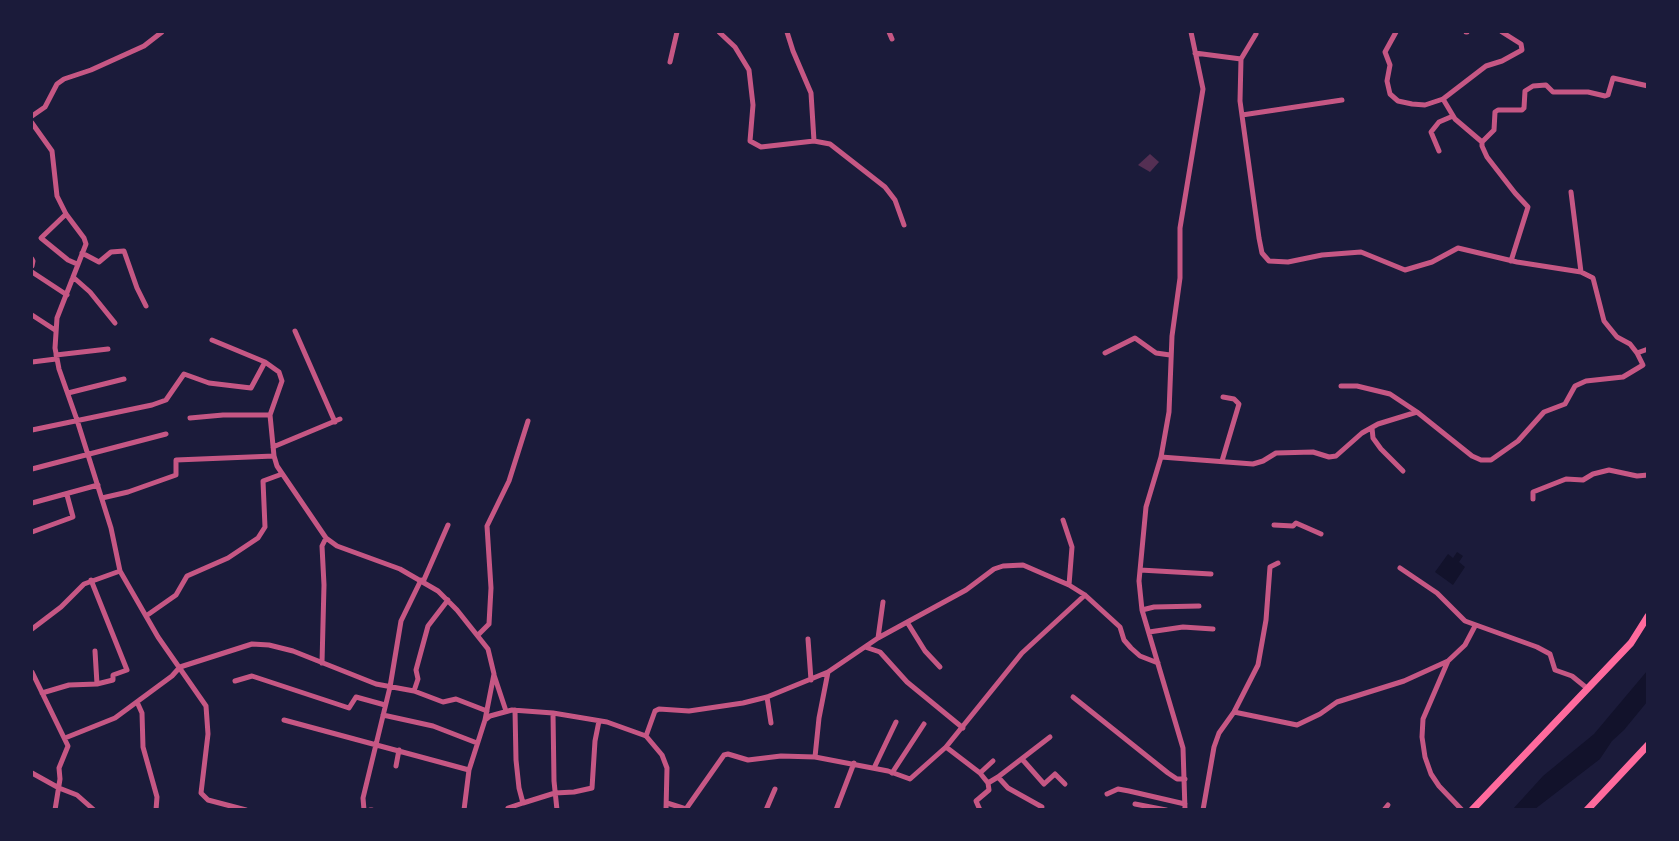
<!DOCTYPE html>
<html>
<head>
<meta charset="utf-8">
<style>
  body { margin:0 }
  #map { position:relative; width:1679px; height:841px; overflow:hidden; background:#1b1b3a; font-family:"Open Sans",sans-serif }
  canvas { display:block }
  .frame { position:absolute; inset:0; border:33px solid #1b1b3a; pointer-events:none }
</style>
</head>
<body>
<div id="map">
<canvas width="1679" height="841"></canvas>
<div class="frame"></div>
</div>
<script>
const context = document.querySelector('canvas').getContext('2d');
context.lineJoin = 'round';
function paint(path, color) {
  context.fillStyle = color;
  context.fill(path, 'evenodd');
}
function toPath(rows) {
  const path = new Path2D();
  for (const r of rows) {
    path.moveTo(r[0], r[1]);
    for (let i = 2; i < r.length; i += 2) path.lineTo(r[i], r[i + 1]);
  }
  return path;
}
function trace(path, color, width, dash) {
  context.strokeStyle = color;
  context.lineWidth = width;
  context.lineCap = dash ? 'butt' : 'round';
  context.setLineDash(dash || []);
  context.stroke(path);
}
const water = toPath([
  [1457,552,1463,556,1459,562,1465,567,1453,585,1435,572,1448,554,1453,558],
  [1647,671,1647,702,1624,730,1612,741,1600,759,1535,809,1513,809,1543,776,1594,734]
]);
const building = toPath([
  [1150,154,1159,162,1150,172,1138,165]
]);
const minor = toPath([
  [719,32,735,47,749,70,753,105,750,141,761,147,814,141],
  [787,32,793,51,811,93,814,141,830,144,885,187,895,200,904,225],
  [889,32,892,39],
  [1396,32,1385,52,1390,65,1387,81,1390,94,1398,101,1412,104,1425,105,1443,99,1455,119,1482,142],
  [1466,32,1467,32],
  [1195,53,1241,59,1240,101,1259,238,1262,253,1269,261,1288,262,1322,255,1361,252,1405,270,1432,262,1458,248,1517,262,1581,272,1593,278,1604,321,1617,337,1630,344,1637,353,1648,349],
  [1241,59,1256,34],
  [670,62,677,32],
  [1443,99,1486,66,1502,61,1522,50,1521,44,1502,32],
  [1242,115,1342,100],
  [32,116,45,107,57,84,64,79,91,70,144,46,162,32],
  [32,123,52,151,57,196,66,214,84,238,86,244,57,318,55,348,59,369,77,420,111,528,120,571,158,637,206,706,208,734,201,793,208,800,246,810],
  [1439,151,1431,132,1439,122,1453,116],
  [1571,192,1581,272],
  [66,214,41,238,68,260,77,264],
  [82,253,99,262,111,252,124,251,137,288,146,306],
  [32,259,33,261,32,266],
  [1511,261,1528,207,1515,193,1487,157,1482,146,1482,142,1494,130,1495,112,1498,110,1522,110,1524,108,1525,91,1533,86,1546,85,1553,92,1588,92,1605,96,1608,95,1613,78,1648,86],
  [32,272,67,295],
  [73,277,90,292,115,323],
  [32,315,55,330],
  [295,331,335,422],
  [212,340,265,362,279,372,282,381,270,415,274,456,277,466,326,538,337,546,400,569,438,591,457,610,488,649,494,674,485,720,469,770,464,810],
  [1105,353,1135,338,1156,353,1170,355],
  [56,355,108,349],
  [32,362,56,359],
  [1341,386,1357,386,1390,394,1417,412],
  [68,393,124,379],
  [190,418,223,415,270,415],
  [1372,428,1373,438,1381,449,1403,471],
  [32,430,152,405,166,400,184,374,209,383,251,388,265,362],
  [273,447,340,419],
  [1161,457,1253,464,1263,461,1276,453,1313,452,1329,457,1336,456,1362,433,1378,424,1417,412,1472,456,1481,460,1491,460,1518,441,1544,412,1565,404,1575,386,1586,381,1623,377,1643,365,1637,353],
  [1222,461,1239,404,1234,399,1223,397],
  [32,469,166,434],
  [102,498,128,492,176,475,176,460,274,456],
  [1533,499,1533,492,1566,479,1583,480,1593,474,1609,470,1637,476,1648,475],
  [32,503,98,485],
  [1063,520,1072,547,1069,585,1085,595,1120,627,1124,640,1131,648,1140,656,1158,663],
  [1274,525,1293,526,1296,523,1321,534],
  [32,532,73,517,67,495],
  [1400,568,1437,593,1465,621,1537,647,1550,654,1555,670,1572,676,1588,689],
  [1140,570,1211,574],
  [91,580,127,670,113,675,113,680,97,684,95,651],
  [423,582,448,525],
  [1142,610,1154,607,1199,606],
  [146,616,176,595,187,576,228,558,258,538,265,527,263,481,282,474],
  [907,622,925,651,940,667],
  [32,629,61,607,84,584,120,571],
  [1149,632,1183,627,1213,629],
  [478,635,489,624,491,588,487,526,509,481,528,421],
  [878,638,883,602],
  [808,639,811,680],
  [865,647,880,652,907,682,963,728],
  [1448,661,1423,719,1422,737,1425,757,1431,774,1439,786,1462,810],
  [322,663,324,585,322,546,326,538],
  [180,667,252,644,269,645,293,651,376,684,414,691,443,702,456,699,487,711],
  [32,672,68,746,59,768,60,779,55,810],
  [494,675,506,711],
  [235,681,252,676,349,708,356,697,385,705],
  [414,691,418,679,416,670,428,626,448,600],
  [42,693,69,685,97,684],
  [767,697,771,723],
  [1073,697,1168,773,1177,779,1185,779],
  [137,702,142,713,143,747,157,797,156,810],
  [515,710,516,760,519,788,523,803,555,793,574,792,592,788,595,741,599,721],
  [1234,712,1297,725,1320,714,1337,702,1404,681,1448,661,1465,645,1475,626],
  [553,713,554,781,557,810],
  [383,715,433,726,477,743],
  [284,720,469,770],
  [485,720,490,716,512,710,553,713,607,722,646,736,662,755,667,768,666,810],
  [646,736,655,711,659,709,689,711,743,703,767,697,828,672,878,638,966,590,994,569,1003,566,1023,565,1069,585],
  [65,738,115,718,172,676,180,667],
  [946,747,980,773],
  [815,757,819,718,828,672],
  [1022,759,1044,784,1055,774,1065,784],
  [993,761,980,773,988,783,998,777],
  [396,766,399,750],
  [874,768,896,722],
  [32,773,59,788,77,795,94,810],
  [892,773,924,724],
  [1107,794,1118,789,1129,791,1185,804],
  [667,803,686,809,724,755,728,754,748,760,781,756,815,757,888,771,910,779,946,747,1022,653,1085,595],
  [1135,804,1166,810],
  [508,808,523,803],
  [364,810,363,798,390,687,401,621,421,580],
  [370,810,372,810],
  [766,810,775,789],
  [836,810,854,763],
  [980,810,976,801,989,790,988,783],
  [1041,810,1042,807,1008,788,998,777,1050,737],
  [1185,810,1183,748,1142,610,1139,581,1146,507,1161,457,1169,412,1172,336,1180,278,1180,228,1203,89,1191,32],
  [1203,810,1214,747,1219,733,1234,712,1258,665,1266,620,1270,567,1278,563],
  [1384,810,1388,805]
]);
const secondary = toPath([
  [1472,810,1631,643,1648,616],
  [1587,810,1648,745]
]);
paint(water, '#12122b');
paint(building, '#542f53');
trace(minor, '#c65784', 5);
trace(secondary, '#ff6b9d', 7);
</script>
</body>
</html>
